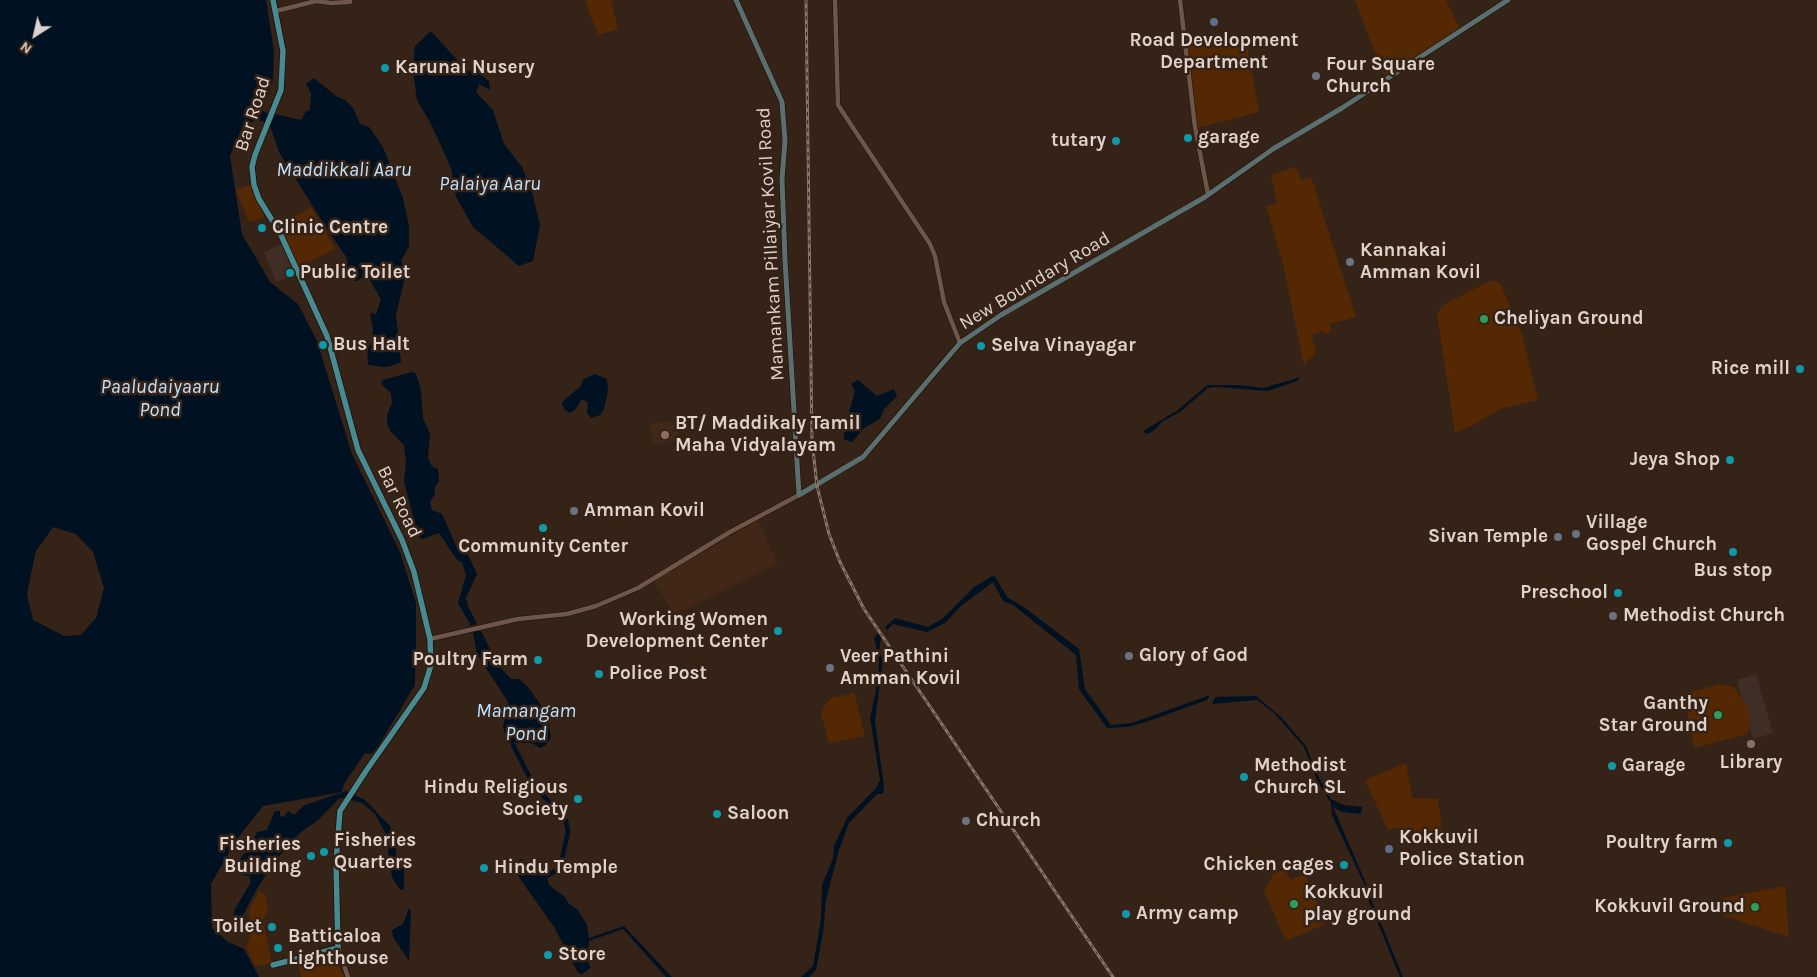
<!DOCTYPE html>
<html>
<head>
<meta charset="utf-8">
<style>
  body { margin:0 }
  #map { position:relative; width:1817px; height:977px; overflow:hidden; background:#362317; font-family:Karla,sans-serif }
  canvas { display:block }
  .north { position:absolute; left:10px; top:10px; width:50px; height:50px; -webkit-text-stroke:4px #362317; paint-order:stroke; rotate:215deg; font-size:14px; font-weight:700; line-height:20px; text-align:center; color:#dfd2ca }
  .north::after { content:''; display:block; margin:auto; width:18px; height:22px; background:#dfd2ca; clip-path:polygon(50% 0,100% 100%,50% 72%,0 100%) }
</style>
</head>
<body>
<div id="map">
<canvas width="1817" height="977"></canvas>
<div class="north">N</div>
</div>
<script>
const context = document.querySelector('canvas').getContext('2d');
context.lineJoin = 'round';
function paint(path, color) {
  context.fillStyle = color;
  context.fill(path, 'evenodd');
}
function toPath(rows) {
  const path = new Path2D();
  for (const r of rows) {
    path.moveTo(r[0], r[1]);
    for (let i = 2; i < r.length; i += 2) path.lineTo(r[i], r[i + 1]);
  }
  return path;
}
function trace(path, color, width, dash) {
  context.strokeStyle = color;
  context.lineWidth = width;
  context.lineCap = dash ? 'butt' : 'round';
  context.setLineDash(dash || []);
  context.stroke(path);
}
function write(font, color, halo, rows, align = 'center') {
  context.font = font + ' Karla,sans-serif';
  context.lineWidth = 5;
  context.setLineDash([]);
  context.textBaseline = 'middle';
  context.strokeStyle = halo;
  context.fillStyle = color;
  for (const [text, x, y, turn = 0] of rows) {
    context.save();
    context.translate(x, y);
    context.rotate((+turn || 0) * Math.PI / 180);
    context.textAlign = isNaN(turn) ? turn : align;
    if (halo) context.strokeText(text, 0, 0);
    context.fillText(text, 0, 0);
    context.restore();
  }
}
const commercial = toPath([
  [284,243,297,274,276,282,264,252],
  [1756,674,1773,733,1753,739,1737,680]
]);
const built = toPath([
  [677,420,679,441,653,444,650,424],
  [758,520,778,564,674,615,654,581]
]);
const green = toPath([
  [585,0,611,0,618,29,598,35],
  [1355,0,1446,0,1460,29,1403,67,1385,75,1382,71],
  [1245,34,1259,112,1198,128,1187,42],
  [1296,167,1301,180,1311,177,1356,317,1330,324,1331,332,1324,334,1322,331,1311,335,1316,352,1304,365,1283,264,1266,206,1277,204,1271,175],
  [252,184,264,217,249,222,236,190],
  [311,207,335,249,299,267,279,226],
  [1492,280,1500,283,1522,335,1538,400,1500,409,1477,423,1455,433,1437,315,1441,307,1447,303],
  [1720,684,1734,687,1748,707,1750,723,1747,734,1694,748,1684,694],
  [854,693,865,736,829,743,821,714,825,704,832,698],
  [1406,763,1412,798,1438,799,1443,838,1403,843,1399,827,1388,830,1365,780],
  [1285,869,1290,880,1305,874,1325,919,1323,925,1288,940,1284,937,1264,890,1274,874],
  [1785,886,1789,937,1725,916,1723,898],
  [259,891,265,895,268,908,263,921,272,963,255,966,246,946,250,940,249,910],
  [332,952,344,977,302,977,297,962]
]);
const water = toPath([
  [0,0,266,0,274,51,273,80,261,110,268,114,265,122,257,120,243,125,230,156,242,234,270,282,298,304,317,341,352,454,400,552,416,603,416,643,415,685,377,748,371,754,365,753,344,784,342,792,263,806,237,839,211,884,212,928,228,942,244,949,259,977,0,977],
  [53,527,76,534,93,552,104,588,96,618,81,635,64,636,33,620,27,595,32,569,36,551],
  [431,31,466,70,480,74,489,81,490,90,479,84,476,92,493,110,504,144,522,167,532,192,540,225,533,261,519,266,473,227,456,197,451,168,431,124,417,100,413,70,415,46],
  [314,78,336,96,345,100,353,108,360,124,369,127,383,147,403,198,409,226,409,246,401,261,406,273,396,315,401,362,391,366,384,367,368,365,367,346,371,345,373,330,370,313,376,314,381,300,370,280,364,276,357,281,337,278,340,266,348,262,345,255,330,234,279,152,270,126,275,114,301,120,306,111,310,110,311,93,306,84],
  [412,372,416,374,421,390,423,418,430,434,428,458,432,467,438,469,439,481,435,487,435,494,430,502,432,510,442,514,457,548,465,549,477,574,466,598,468,606,477,624,471,626,458,603,466,575,462,562,457,560,439,533,422,539,418,536,404,481,406,463,404,445,391,432,387,424,387,415,392,403,391,393,381,384,383,380],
  [595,374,607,379,608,391,604,409,600,415,591,418,587,413,588,403,584,400,581,400,576,409,570,413,564,409,562,404,564,400,580,387,584,379],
  [1301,377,1297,381,1268,391,1217,387,1208,388,1180,412,1163,421,1152,432,1146,434,1143,431,1178,410,1207,385,1239,385,1263,388],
  [858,380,877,396,894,389,897,396,884,409,880,419,864,428,852,442,844,439,844,433,849,425,849,412,855,391,851,384],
  [994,575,1007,597,1025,608,1079,649,1085,689,1111,725,1132,723,1210,695,1207,700,1146,722,1128,727,1107,728,1079,689,1076,655,1013,605,1003,601,993,582,961,606,945,623,927,632,893,624,887,630,885,627,895,618,928,627,943,618,974,587],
  [481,631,499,666,511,679,519,679,528,687,547,714,551,737,545,746,540,748,532,743,507,743,503,727,508,702,477,654,473,632],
  [878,633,881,638,879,651,883,660,875,721,884,787,883,794,877,794,849,823,839,850,826,900,823,933,816,970,809,977,801,977,813,966,821,919,822,885,833,858,834,846,847,818,876,788,880,780,870,718,878,681,879,658,874,638],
  [1256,696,1282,718,1306,746,1317,774,1331,799,1343,805,1362,807,1361,814,1342,812,1333,807,1368,888,1366,888,1332,815,1331,803,1317,781,1304,747,1274,713,1257,700,1212,704,1215,697],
  [346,791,365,800,390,826,394,834,387,836,375,814,362,803,343,798,339,799,317,821,301,832,280,855,259,885,235,930,233,917,235,909,251,882,249,876,241,875,240,859,251,845,257,832,267,830,275,811,280,811,280,816,284,817,288,811,294,815,303,806],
  [396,837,396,856,404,868,404,889,400,890,392,877,388,851,390,842],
  [521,859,548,880,549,885,565,897,568,903,578,910,587,925,589,938,624,926,672,977,666,977,623,929,589,941,587,957,590,968,581,975,577,971,554,927,518,876,515,869,517,861],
  [1366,894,1369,894,1403,977,1400,977],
  [409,908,411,912,409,961,393,937,392,930,403,924]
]);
const canal = toPath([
  [513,745,533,784,566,821,568,832,560,868,545,877]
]);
const tertiary = toPath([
  [835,0,838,105,930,244,935,256,944,302,960,343],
  [1180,0,1195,127,1208,194],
  [276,11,316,1,331,3,350,2,350,0],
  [430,639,518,619,567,614,596,606,638,588,730,532,799,495],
  [338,948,348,977]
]);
const secondary = toPath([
  [736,0,782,102,785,141,782,179,785,260,799,495,863,457,960,343,1001,315,1205,197,1273,149,1342,108,1508,0]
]);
const primary = toPath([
  [273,965,338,948,336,863,340,811,366,771,424,688,431,665,430,639,414,572,402,540,358,450,327,336,280,233,259,199,254,185,252,167,255,155,281,90,283,51,273,0]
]);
const rail = toPath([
  [806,0,812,441,817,486,829,534,840,562,864,609,1113,977]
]);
const markers = [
  [1214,22,5,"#5c6f8a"],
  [385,68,5,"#0f9aa8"],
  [1316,76,5,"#6b7280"],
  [1188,138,5,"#0f9aa8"],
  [1116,141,5,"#0f9aa8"],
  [262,228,5,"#0f9aa8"],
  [1350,262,5,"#6b7280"],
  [290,273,5,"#0f9aa8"],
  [1484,319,5,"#2e9e5b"],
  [323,345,5,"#0f9aa8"],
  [981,346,5,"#0f9aa8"],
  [1800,369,5,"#0f9aa8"],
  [665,435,5,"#8d6e63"],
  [1730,460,5,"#0f9aa8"],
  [574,511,5,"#6b7280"],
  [543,528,5,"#0f9aa8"],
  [1576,534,5,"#6b7280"],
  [1558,537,5,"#6b7280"],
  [1733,552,5,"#0f9aa8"],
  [1618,593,5,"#0f9aa8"],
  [1613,616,5,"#6b7280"],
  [778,631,5,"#0f9aa8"],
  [1129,656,5,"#6b7280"],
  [538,660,5,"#0f9aa8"],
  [830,668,5,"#6b7280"],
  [599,674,5,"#0f9aa8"],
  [1718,715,5,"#2e9e5b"],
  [1751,744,5,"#8d6e63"],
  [1612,766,5,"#0f9aa8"],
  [1244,777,5,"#0f9aa8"],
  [578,799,5,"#0f9aa8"],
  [717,814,5,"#0f9aa8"],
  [966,821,5,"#6b7280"],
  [1728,843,5,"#0f9aa8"],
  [1389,849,5,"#5c6f8a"],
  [324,852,5,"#0f9aa8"],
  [311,856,5,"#0f9aa8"],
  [1344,865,5,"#0f9aa8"],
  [484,868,5,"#0f9aa8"],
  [1294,904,5,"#2e9e5b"],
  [1755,907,5,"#2e9e5b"],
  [1126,914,5,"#0f9aa8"],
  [272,927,5,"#0f9aa8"],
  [278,948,5,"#0f9aa8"],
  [548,955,5,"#0f9aa8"]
];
const poiNames = [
  ["Road Development",1214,41,"center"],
  ["Department",1214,63,"center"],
  ["Four Square",1326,65],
  ["Church",1326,87],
  ["Karunai Nusery",395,68],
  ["garage",1198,138],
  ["tutary",1106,141,"right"],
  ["Clinic Centre",272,228],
  ["Kannakai",1360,251],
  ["Amman Kovil",1360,273],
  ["Public Toilet",300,273],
  ["Cheliyan Ground",1494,319],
  ["Bus Halt",333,345],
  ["Selva Vinayagar",991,346],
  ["Rice mill",1790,369,"right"],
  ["BT/ Maddikaly Tamil",675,424],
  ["Maha Vidyalayam",675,446],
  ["Jeya Shop",1720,460,"right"],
  ["Amman Kovil",584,511],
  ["Village",1586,523],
  ["Gospel Church",1586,545],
  ["Sivan Temple",1548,537,"right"],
  ["Community Center",543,547,"center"],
  ["Bus stop",1733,571,"center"],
  ["Preschool",1608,593,"right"],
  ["Methodist Church",1623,616],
  ["Working Women",768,620,"right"],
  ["Development Center",768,642,"right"],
  ["Glory of God",1139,656],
  ["Veer Pathini",840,657],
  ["Amman Kovil",840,679],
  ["Poultry Farm",528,660,"right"],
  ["Police Post",609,674],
  ["Ganthy",1708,704,"right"],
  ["Star Ground",1708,726,"right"],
  ["Library",1751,763,"center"],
  ["Methodist",1254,766],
  ["Church SL",1254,788],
  ["Garage",1622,766],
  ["Hindu Religious",568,788,"right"],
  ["Society",568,810,"right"],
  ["Saloon",727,814],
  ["Church",976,821],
  ["Kokkuvil",1399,838],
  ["Police Station",1399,860],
  ["Fisheries",334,841],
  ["Quarters",334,863],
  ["Poultry farm",1718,843,"right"],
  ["Fisheries",301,845,"right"],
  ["Building",301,867,"right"],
  ["Chicken cages",1334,865,"right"],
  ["Hindu Temple",494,868],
  ["Kokkuvil",1304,893],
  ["play ground",1304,915],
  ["Kokkuvil Ground",1745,907,"right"],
  ["Army camp",1136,914],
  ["Toilet",262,927,"right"],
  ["Batticaloa",288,937],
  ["Lighthouse",288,959],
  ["Store",558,955]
];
const streetNames = [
  ["Bar Road",253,114,-72],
  ["Mamankam Pillaiyar Kovil Road",771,244,-93],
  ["New Boundary Road",1035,281,-31],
  ["Bar Road",399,502,64]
];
const waterNames = [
  ["Maddikkali Aaru",344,170],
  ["Palaiya Aaru",490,184],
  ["Paaludaiyaaru",160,387],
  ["Pond",160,410],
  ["Mamangam",526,711],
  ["Pond",526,734]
];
paint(commercial, '#3f2e25');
paint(built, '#402717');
paint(green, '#552804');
paint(water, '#001121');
trace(canal, '#001121', 4.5);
trace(tertiary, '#1d0c03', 5.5);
trace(secondary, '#1d0c03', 6);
trace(primary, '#1d0c03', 7);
trace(tertiary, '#6e574a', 4.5);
trace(secondary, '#5b706e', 5);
trace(primary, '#488a92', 5.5);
trace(rail, '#87766c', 3);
trace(rail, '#362317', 1, [4]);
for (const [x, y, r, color] of markers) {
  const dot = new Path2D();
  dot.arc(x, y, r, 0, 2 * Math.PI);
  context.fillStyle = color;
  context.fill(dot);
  trace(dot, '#362317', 2);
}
write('bold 19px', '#dfd2ca', '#362317', poiNames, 'left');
write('19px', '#dfd2ca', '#362317', streetNames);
write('italic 20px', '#bde2ff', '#362317', waterNames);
</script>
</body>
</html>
